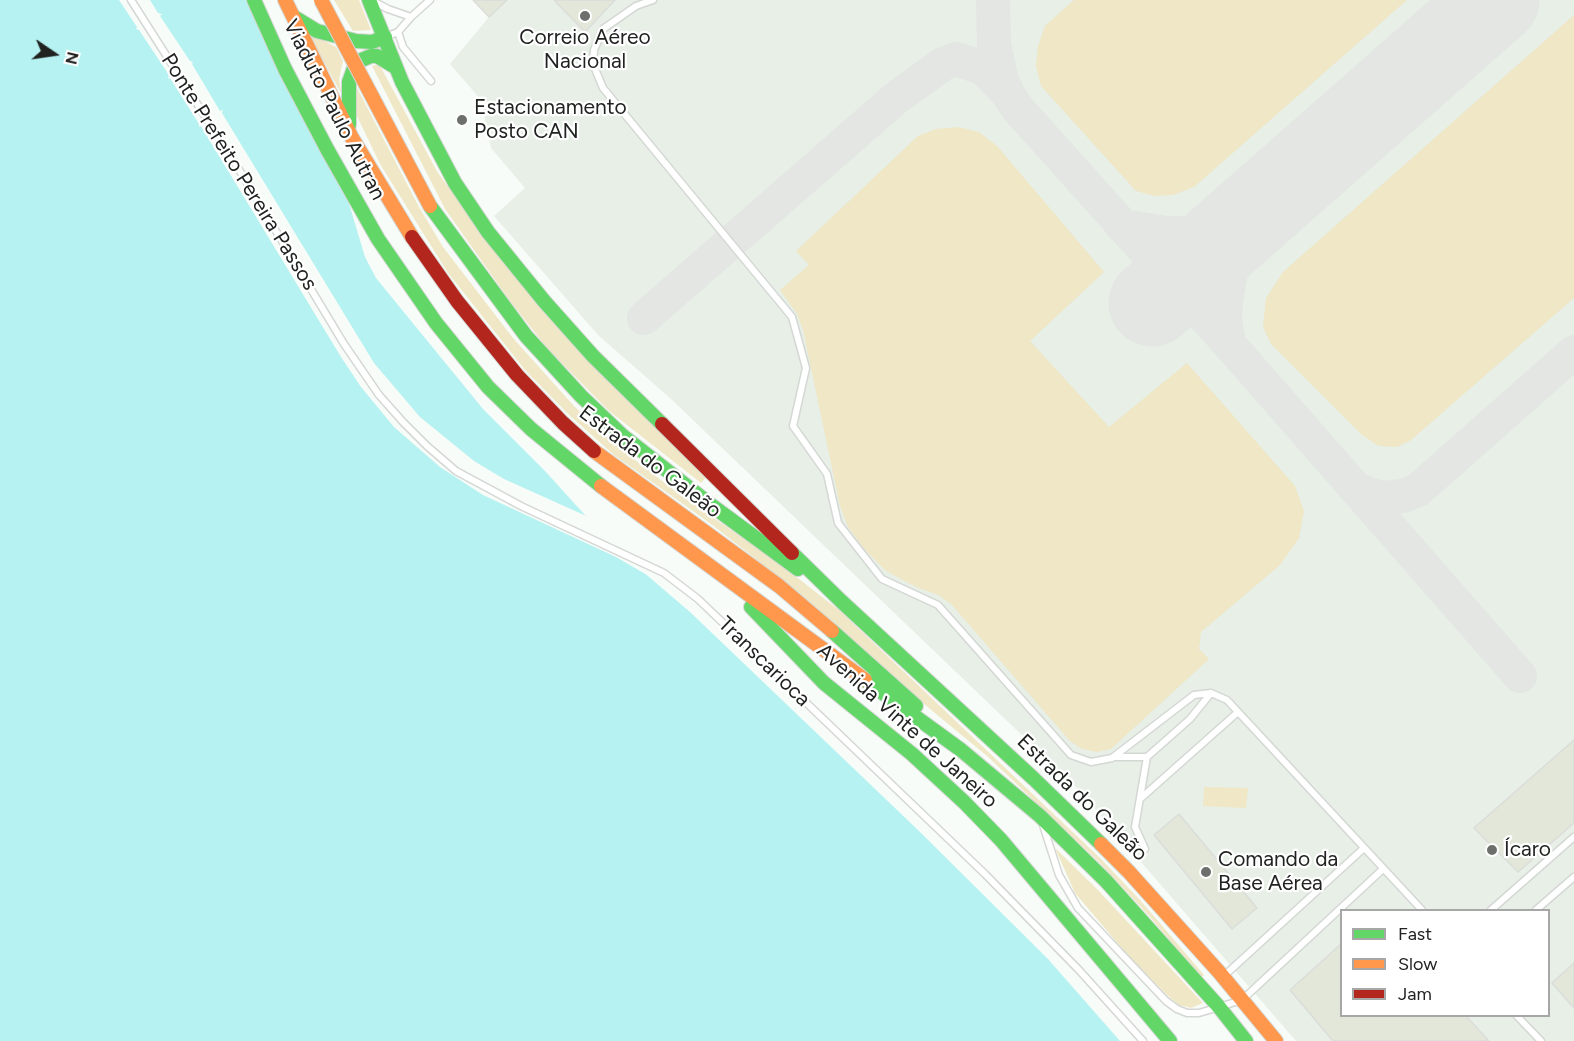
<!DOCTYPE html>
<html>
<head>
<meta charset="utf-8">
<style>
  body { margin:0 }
  #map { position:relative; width:1574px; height:1041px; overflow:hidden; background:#f8fcf8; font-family:Figtree,sans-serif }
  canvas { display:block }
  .legend { position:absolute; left:1340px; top:909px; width:210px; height:108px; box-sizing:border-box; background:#fff; border:2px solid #a6a7a6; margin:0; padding:8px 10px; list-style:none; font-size:18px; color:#212321 }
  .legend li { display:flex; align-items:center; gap:12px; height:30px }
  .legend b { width:30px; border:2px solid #a6a7a6 }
  .north { position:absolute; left:24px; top:24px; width:60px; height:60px; -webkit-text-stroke:4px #fff; paint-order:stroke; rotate:103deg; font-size:16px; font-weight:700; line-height:24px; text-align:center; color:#212321 }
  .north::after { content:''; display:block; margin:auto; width:21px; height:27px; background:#212321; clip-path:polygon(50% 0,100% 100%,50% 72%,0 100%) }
</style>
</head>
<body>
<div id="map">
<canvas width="1574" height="1041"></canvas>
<ul class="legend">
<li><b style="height:8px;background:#63d668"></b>Fast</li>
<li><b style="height:8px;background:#ff974d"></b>Slow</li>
<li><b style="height:8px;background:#b3261e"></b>Jam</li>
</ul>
<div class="north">N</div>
</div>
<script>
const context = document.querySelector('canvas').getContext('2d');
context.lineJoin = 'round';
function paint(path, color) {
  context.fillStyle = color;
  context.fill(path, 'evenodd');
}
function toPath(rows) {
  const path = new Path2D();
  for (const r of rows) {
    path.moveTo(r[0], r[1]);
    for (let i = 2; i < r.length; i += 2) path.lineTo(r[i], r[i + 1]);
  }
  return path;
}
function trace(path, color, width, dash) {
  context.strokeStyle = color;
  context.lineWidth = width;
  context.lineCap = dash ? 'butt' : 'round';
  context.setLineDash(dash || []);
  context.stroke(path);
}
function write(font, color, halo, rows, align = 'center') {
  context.font = font + ' Figtree,sans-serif';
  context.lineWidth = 4.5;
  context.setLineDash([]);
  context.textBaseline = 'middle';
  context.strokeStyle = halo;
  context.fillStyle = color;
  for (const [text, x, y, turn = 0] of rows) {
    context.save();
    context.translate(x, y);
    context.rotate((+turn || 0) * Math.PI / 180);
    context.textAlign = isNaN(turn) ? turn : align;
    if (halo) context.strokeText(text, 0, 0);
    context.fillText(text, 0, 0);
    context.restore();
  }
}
const built = toPath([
  [473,0,1574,0,1574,1041,1296,1041,1076,787,670,398,599,336,494,216,525,188,491,148,481,100,450,64,489,17],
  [1342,910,1548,910,1548,1016,1342,1016]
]);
const green = toPath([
  [334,0,359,0,371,30,353,31],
  [1074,0,1407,0,1194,187,1173,195,1155,196,1136,191,1041,86,1036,66,1038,46,1045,26],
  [1574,15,1574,298,1411,440,1397,447,1379,446,1362,435,1271,344,1263,327,1266,298,1283,272],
  [313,35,336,47,343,61,339,79,341,93,310,37],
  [379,64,438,173,519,282,706,477,701,483,608,410,548,349,510,301,445,209,372,66],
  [356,86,419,207,443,247,513,338,574,406,613,443,679,494,776,561,840,611,1100,858,1141,901,1204,975,1201,978,1151,918,1099,862,987,756,855,647,757,560,711,524,614,455,568,414,525,370,448,273,380,164,354,110],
  [958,127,979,132,997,146,1104,272,1030,341,1109,427,1187,363,1295,486,1304,511,1299,538,1280,565,1201,632,1199,649,1209,659,1111,749,1097,752,1082,749,1070,741,951,604,938,595,916,587,886,571,865,550,848,527,840,506,803,330,797,314,780,290,809,265,796,251,918,136,936,129],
  [1204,787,1248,788,1246,808,1203,806],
  [1055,848,1097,889,1203,1003,1191,1008,1179,1005,1168,996,1131,959,1075,893]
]);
const water = toPath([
  [0,0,249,0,345,190,365,257,376,278,483,409,545,471,614,547,690,612,918,830,1048,959,1120,1041,0,1041]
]);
const pier = toPath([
  [119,0,150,0,158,13,162,14,160,16,190,61,193,62,192,64,220,111,223,110,222,113,374,363,420,417,474,461,504,479,593,519,617,545,655,577,654,579,616,557,483,495,440,467,394,427,361,387,341,357,213,146,201,126,199,127,199,124,170,78,168,79,169,75,139,30,136,29,137,27]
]);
const taxiway = toPath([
  [993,0,994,45,1001,77,1008,94,1018,109,1229,344,1520,676],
  [1122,226,1166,233,1191,233,1215,229,1250,214,1276,194],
  [644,318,896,98,943,64,956,59,983,68,1008,94],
  [1229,344,1225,321,1226,300,1233,262,1249,225,1264,207],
  [1354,487,1368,494,1383,498,1403,496,1418,490,1574,352]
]);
const runway = toPath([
  [1152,303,1496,0]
]);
const building = toPath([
  [473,0,507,0,489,17,473,0],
  [554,0,615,0,585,32,554,0],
  [1574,740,1574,823,1518,872,1474,828,1574,740],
  [1179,814,1257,908,1232,929,1154,835,1179,814],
  [1341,944,1341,1016,1466,1016,1489,1041,1333,1041,1290,990,1341,944],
  [1574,963,1574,1008,1552,983,1574,963]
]);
const lane = toPath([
  [131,0,238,168,344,344,379,395,403,422,427,446,456,471,521,506,664,573,698,599,985,874,1078,969,1143,1041],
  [653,0,636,6,603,29,594,50,593,64,603,88,792,317,806,368,793,426,827,474,838,523,882,579,938,605,1071,755,1091,762,1112,758,1194,695,1211,693,1227,700,1422,910],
  [373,1,388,9,411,17],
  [398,32,403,47,431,81],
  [385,37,398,32,411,17,430,0],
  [1114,757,1147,757],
  [1140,799,1238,712],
  [1043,825,1059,875,1078,908,1166,1001,1177,1009,1187,1013,1199,1013,1242,1000,1383,869],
  [1145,849,1135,827,1147,757,1190,719,1211,693],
  [1491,910,1574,837],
  [1536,910,1574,877],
  [1225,975,1364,848],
  [1517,1016,1541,1041]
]);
const fast = toPath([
  [254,0,285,69,327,149,378,239,436,323,488,387,531,429,601,486],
  [369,0,402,82,455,183,488,232,544,301,593,356,662,424],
  [294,17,317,31,356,41,372,42,385,37],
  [349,125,349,82,355,65,359,61,371,56,377,56,395,67],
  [430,206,526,336,581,396,623,436,711,505,798,569],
  [792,553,842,602,1034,779,1101,844],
  [751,607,824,683,912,754,964,802,1001,840,1170,1041],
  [832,631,916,706],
  [865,680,961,750,1040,816,1106,881,1219,1007,1246,1041]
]);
const slow = toPath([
  [285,0,352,138,412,237],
  [594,451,779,586,832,631],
  [601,486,865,680],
  [1101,844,1129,872,1219,972,1276,1041]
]);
const jam = toPath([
  [412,237,457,301,517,375,563,423,594,451],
  [662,424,792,553]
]);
const slowBridge = toPath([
  [321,0,430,206]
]);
const markers = [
  [585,16,6,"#6c6f6c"],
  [462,120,6,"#6c6f6c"],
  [1492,850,6,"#6c6f6c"],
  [1206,872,6,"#6c6f6c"]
];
const poiNames = [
  ["Correio Aéreo",585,38,"center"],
  ["Nacional",585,62,"center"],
  ["Estacionamento",474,108],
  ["Posto CAN",474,132],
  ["Ícaro",1504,850],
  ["Comando da",1218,860],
  ["Base Aérea",1218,884]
];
const streetNames = [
  ["Viaduto Paulo Autran",334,110,63],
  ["Ponte Prefeito Pereira Passos",239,172,58],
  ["Estrada do Galeão",650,462,37],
  ["Transcarioca",764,662,44],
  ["Avenida Vinte de Janeiro",907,726,42],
  ["Estrada do Galeão",1082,798,44]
];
paint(built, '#e7efe7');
paint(green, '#efe7c5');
paint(water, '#b5f2f1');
paint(pier, '#f8fcf8');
trace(taxiway, '#e3e6e3', 34);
trace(runway, '#e3e6e3', 87);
paint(building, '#e3e7d9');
trace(building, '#daddd9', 1.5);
trace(lane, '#d4d7d4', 9);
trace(fast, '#d4d7d4', 16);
trace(slow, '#d4d7d4', 16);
trace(jam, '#d4d7d4', 16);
trace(lane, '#fefffe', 6);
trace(fast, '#63d668', 14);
trace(slow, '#ff974d', 14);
trace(jam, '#b3261e', 14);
trace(slowBridge, '#d4d7d4', 16, []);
trace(slowBridge, '#ff974d', 14);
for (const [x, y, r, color] of markers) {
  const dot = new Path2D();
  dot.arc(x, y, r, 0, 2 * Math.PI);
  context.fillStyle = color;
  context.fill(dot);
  trace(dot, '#fff', 2);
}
write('21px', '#212321', '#fff', poiNames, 'left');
write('21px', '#212321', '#fff', streetNames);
</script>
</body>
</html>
